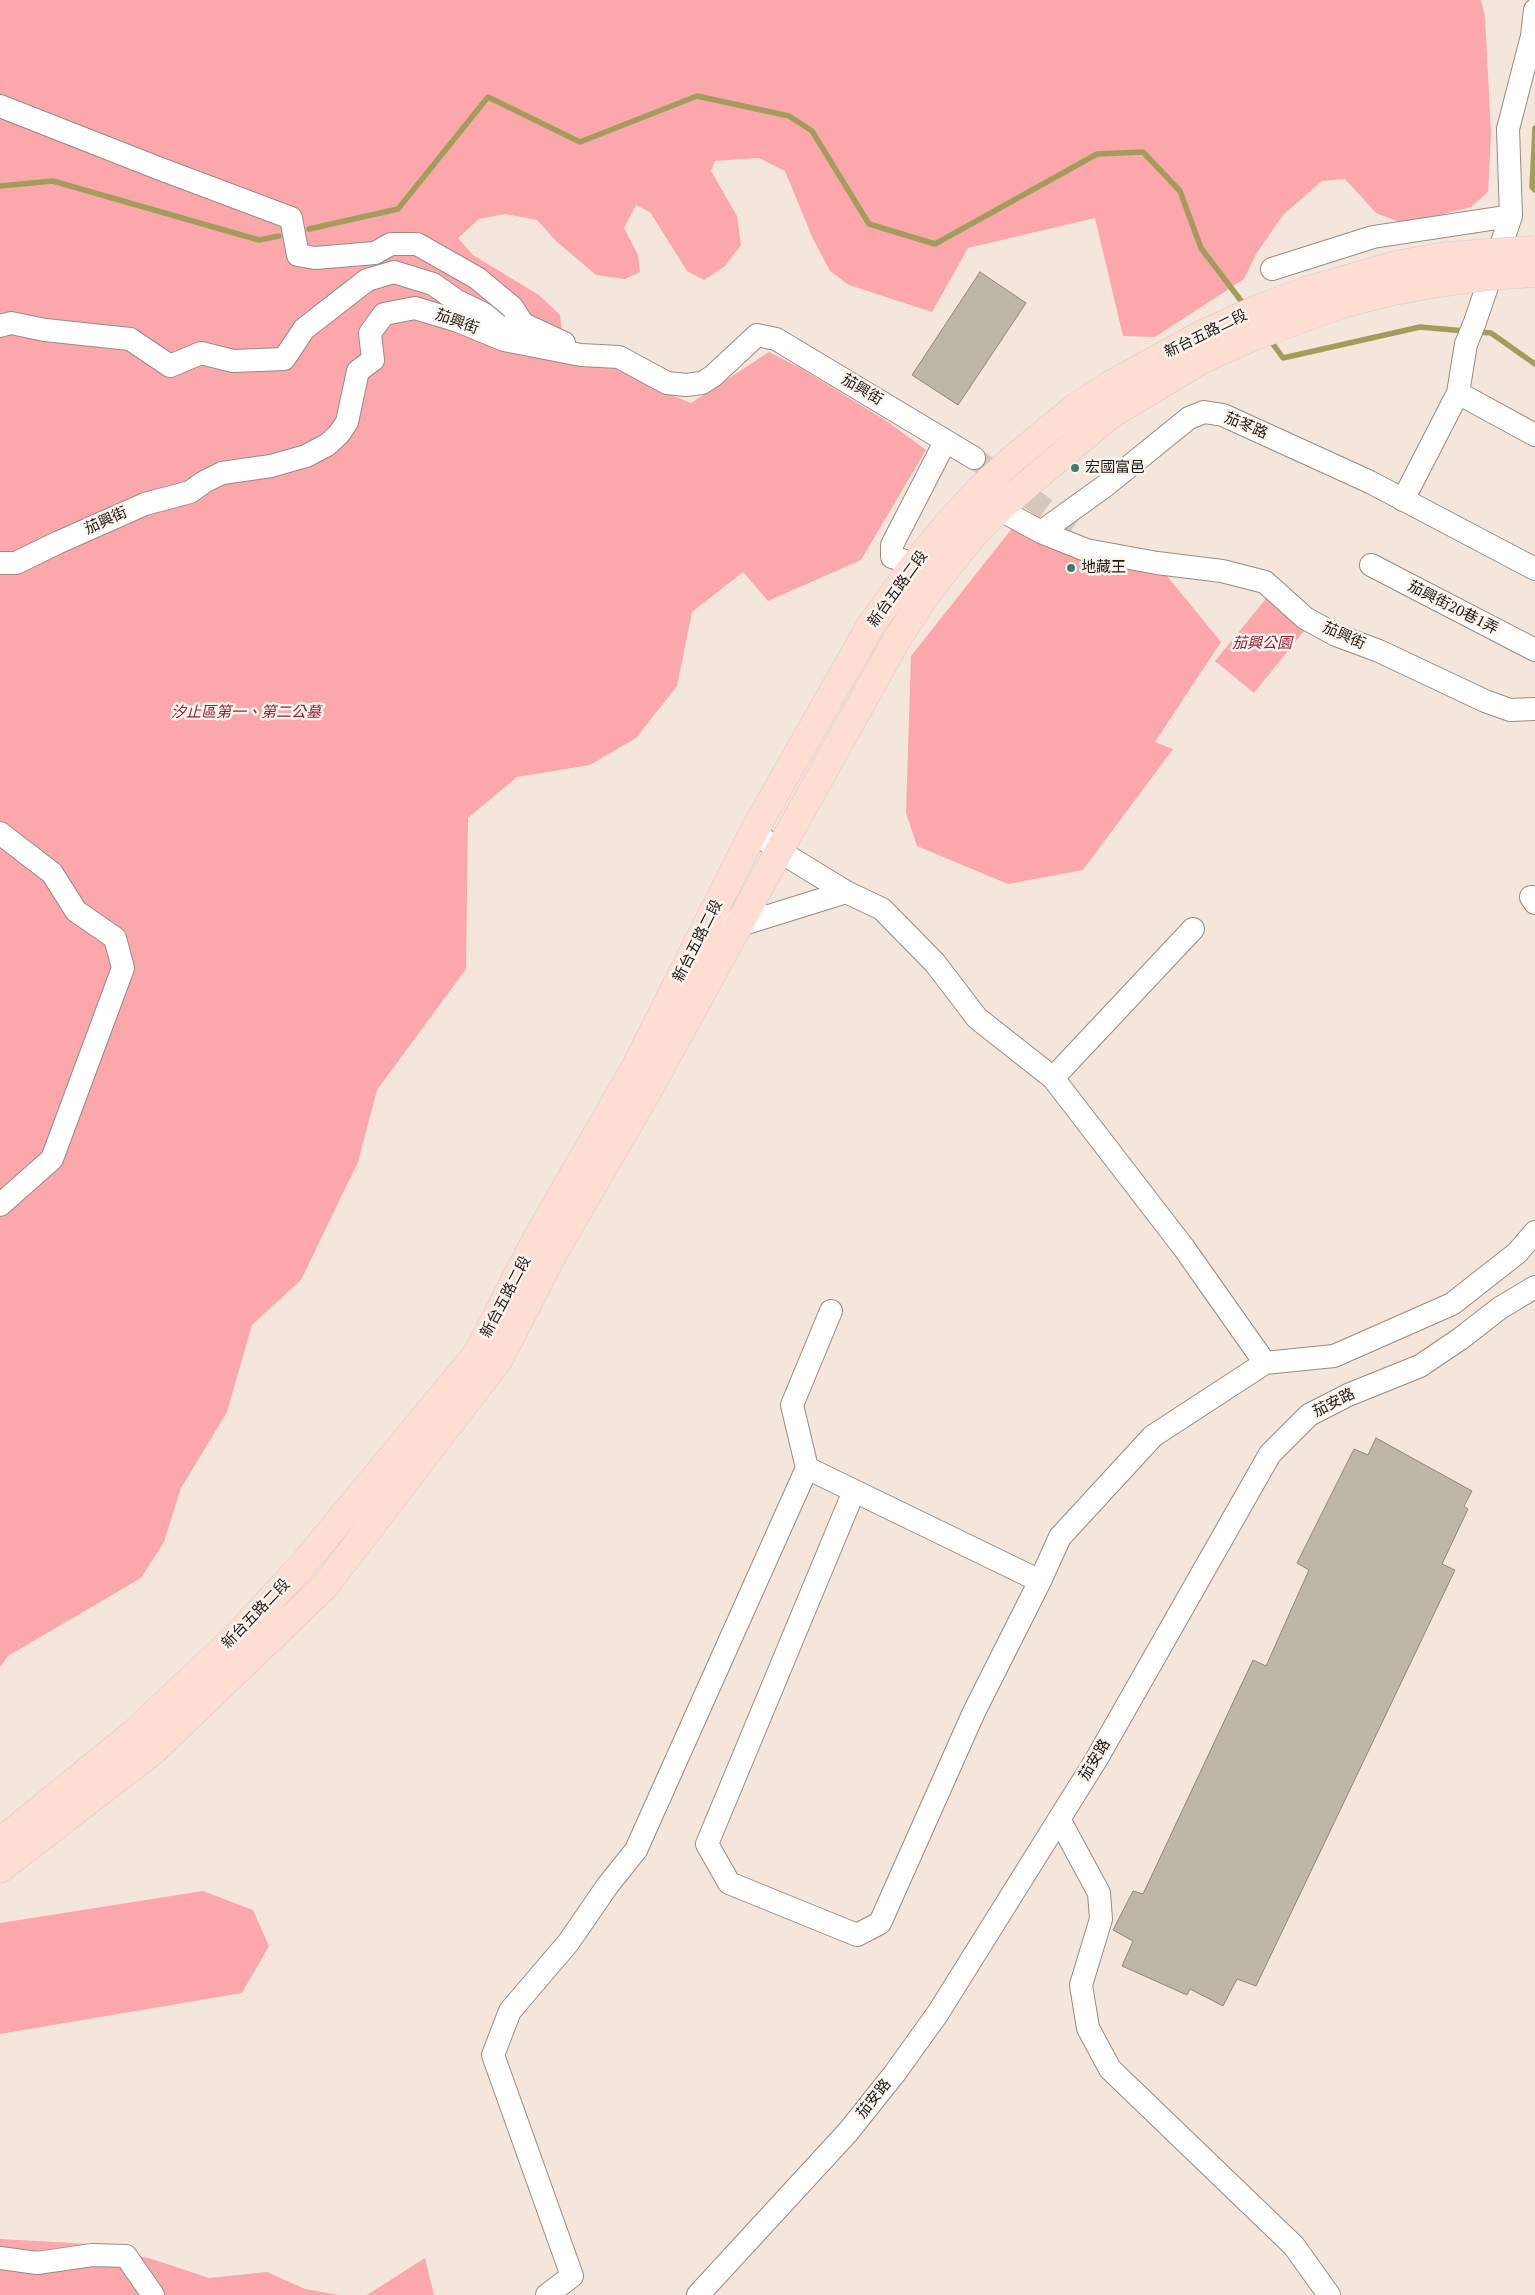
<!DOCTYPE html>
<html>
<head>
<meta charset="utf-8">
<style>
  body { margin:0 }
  canvas { display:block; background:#f4e6da }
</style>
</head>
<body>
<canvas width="1535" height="2295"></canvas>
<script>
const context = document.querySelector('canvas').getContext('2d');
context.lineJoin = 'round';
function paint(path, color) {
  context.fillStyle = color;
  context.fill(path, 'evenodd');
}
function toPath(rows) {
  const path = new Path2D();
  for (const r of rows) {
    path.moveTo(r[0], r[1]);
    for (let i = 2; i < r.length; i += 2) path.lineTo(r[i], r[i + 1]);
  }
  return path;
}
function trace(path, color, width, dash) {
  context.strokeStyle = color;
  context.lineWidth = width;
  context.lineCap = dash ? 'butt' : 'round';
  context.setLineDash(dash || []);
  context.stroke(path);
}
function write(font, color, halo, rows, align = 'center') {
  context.font = font + ' "PT Serif","Noto Sans TC",serif';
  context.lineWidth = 5;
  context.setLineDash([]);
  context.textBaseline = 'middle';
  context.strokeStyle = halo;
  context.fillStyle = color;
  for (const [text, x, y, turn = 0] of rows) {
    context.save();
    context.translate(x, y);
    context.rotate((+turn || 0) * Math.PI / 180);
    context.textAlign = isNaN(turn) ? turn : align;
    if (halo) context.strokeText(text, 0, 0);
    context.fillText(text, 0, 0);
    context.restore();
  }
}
const green = toPath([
  [0,0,1481,0,1485,17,1491,133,1488,192,1471,207,1404,224,1376,213,1345,179,1322,181,1283,215,1256,254,1244,279,1155,337,1123,336,1095,218,968,248,932,312,849,285,830,271,813,239,785,171,759,158,715,161,711,171,737,216,741,245,725,266,704,280,687,271,650,212,636,205,624,228,638,255,640,272,625,279,596,275,557,242,537,220,505,214,479,219,458,238,473,255,539,295,560,315,562,333,542,342,619,366,647,385,691,403,769,352,802,369,885,420,926,450,861,560,768,601,743,572,692,612,677,686,636,738,590,765,517,777,468,818,466,969,377,1090,358,1162,301,1280,252,1325,227,1412,181,1488,164,1542,141,1578,8,1656,0,1667],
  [1014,526,1120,567,1167,576,1221,642,1155,742,1173,749,1083,870,1008,884,917,846,906,813,911,656],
  [1269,595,1308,626,1254,693,1215,661],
  [203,1891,253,1910,269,1946,242,1993,0,2034,0,1923],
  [0,2239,92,2244,152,2259,209,2278,267,2272,305,2289,339,2295,0,2295],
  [425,2258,434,2295,367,2295]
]);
const stream = toPath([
  [1535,128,1532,187,1535,190],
  [0,186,53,181,259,240,279,236],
  [309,229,398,209,488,97,580,142,697,96,789,116,812,131,869,224,935,244,1097,154,1143,152,1180,191,1201,248,1245,306],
  [1477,332,1491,333,1535,364],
  [1270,340,1283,358,1420,327,1465,331]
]);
const building = toPath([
  [980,272,1026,303,958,405,912,375,980,272],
  [1376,1438,1472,1491,1464,1506,1468,1509,1442,1564,1455,1570,1256,1986,1237,1979,1223,2006,1190,1989,1187,1995,1122,1966,1133,1941,1113,1930,1133,1891,1143,1894,1253,1660,1266,1666,1309,1570,1297,1563,1354,1449,1368,1455,1376,1438]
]);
const minorTunnel = toPath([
  [974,458,1078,532]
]);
const minor = toPath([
  [0,106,158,168,291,218,298,255,315,258,375,253,391,244,417,244,477,278,512,307,523,324,564,343],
  [1272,269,1373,237,1511,216],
  [0,326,11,323,45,330,130,339,170,366,201,353,233,361,284,359,304,329,367,280,394,272,433,284,457,301,484,314,508,334],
  [1458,393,1535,435],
  [987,498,999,509,1041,532,1086,550,1157,563,1222,571,1265,582,1305,618,1336,635,1379,651,1485,701,1510,710,1535,709],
  [1403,500,1458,393,1466,344,1475,322,1511,216,1508,129,1532,36,1535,10],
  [1041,532,1105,486,1189,418,1204,412,1223,415,1370,482,1535,569],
  [0,563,16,563,57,543,145,504,190,492,204,482,222,473,271,466,306,456,327,445,339,434,347,422,358,371,373,360,370,333,384,314,415,308,458,321,504,340,581,355,619,357,667,383,686,385,702,383,713,376,757,335,776,339,974,458],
  [915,564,892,557,892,545,945,442],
  [1371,565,1535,650],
  [754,831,779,851,846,892,882,909,935,963,977,1018,1053,1078,1184,1248,1265,1363,1334,1356,1452,1304,1517,1253,1535,1232],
  [0,833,52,873,76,911,115,938,123,968,52,1159,0,1205],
  [1531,897,1535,903],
  [711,917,737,926,846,892],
  [1053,1078,1193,929],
  [807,1468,792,1405,831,1311],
  [854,1491,707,1844,729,1883,857,1935,880,1923,974,1712,1040,1581],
  [1059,1819,1099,1893,1101,1919,1081,1985,1088,2028,1110,2069,1294,2246,1329,2295],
  [0,2258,37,2263,92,2255,126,2256,153,2295],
  [547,2295,572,2276,493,2055,510,2011,568,1943,608,1885,636,1850,807,1468,1040,1581,1060,1537,1153,1436,1265,1363],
  [698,2295,848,2132,895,2073,938,2013,1096,1760,1270,1454,1309,1415,1348,1395,1420,1366,1460,1339,1500,1308,1535,1287]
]);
const major = toPath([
  [0,1842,133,1734,236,1637,306,1561,477,1354,537,1238,635,1068,754,831,871,625,915,564,947,525,979,490,1014,458],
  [0,1869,153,1751,325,1586,499,1359,553,1254,650,1087,779,851,896,641,925,596,972,536,999,509,1037,476]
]);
const majorBridge = toPath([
  [1014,458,1076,407,1108,386,1201,335,1260,308,1306,291,1396,265,1446,256,1535,250],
  [1037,476,1110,415,1203,359,1255,336,1339,305,1389,292,1426,285,1490,276,1535,273]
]);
const markers = [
  [1075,468,5,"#3d7d6b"],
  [1071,568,5,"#3d7d6b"]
];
const streetNames = [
  ["茄興街",457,322,20],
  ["新台五路二段",1206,334,-26],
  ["茄興街",862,390,31],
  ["茄苳路",1246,426,23],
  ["茄興街",106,521,-24],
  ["新台五路二段",898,589,-54],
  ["茄興街20巷1弄",1453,608,27],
  ["茄興街",1344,636,24],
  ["新台五路二段",698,941,-63],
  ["新台五路二段",506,1297,-62],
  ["茄安路",1334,1403,-27],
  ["新台五路二段",256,1614,-46],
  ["茄安路",1095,1760,-59],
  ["茄安路",874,2099,-51]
];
const poiNames = [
  ["宏國富邑",1085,468],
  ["地藏王",1081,568]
];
const parkNames = [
  ["茄興公園",1262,644],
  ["汐止區第一、第二公墓",246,713]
];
paint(green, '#fca7ac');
trace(stream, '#a29d5a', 5.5);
paint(building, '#beb6a7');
trace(building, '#8f8779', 1);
trace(minorTunnel, '#d4c7bc', 22, [22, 11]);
trace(minor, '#988b80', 24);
trace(major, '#cecccc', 29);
trace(minor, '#fff', 22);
trace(major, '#feddd3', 28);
trace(majorBridge, '#cecccc', 29, []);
trace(majorBridge, '#feddd3', 28);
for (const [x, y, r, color] of markers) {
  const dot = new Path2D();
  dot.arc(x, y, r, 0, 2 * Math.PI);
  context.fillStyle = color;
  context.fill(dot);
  trace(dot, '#fdf4ed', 2);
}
write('15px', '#1e1915', '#fdf4ed', streetNames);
write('15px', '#1e1915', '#fdf4ed', poiNames, 'left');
write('italic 15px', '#902034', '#fdf4ed', parkNames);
</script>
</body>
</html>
